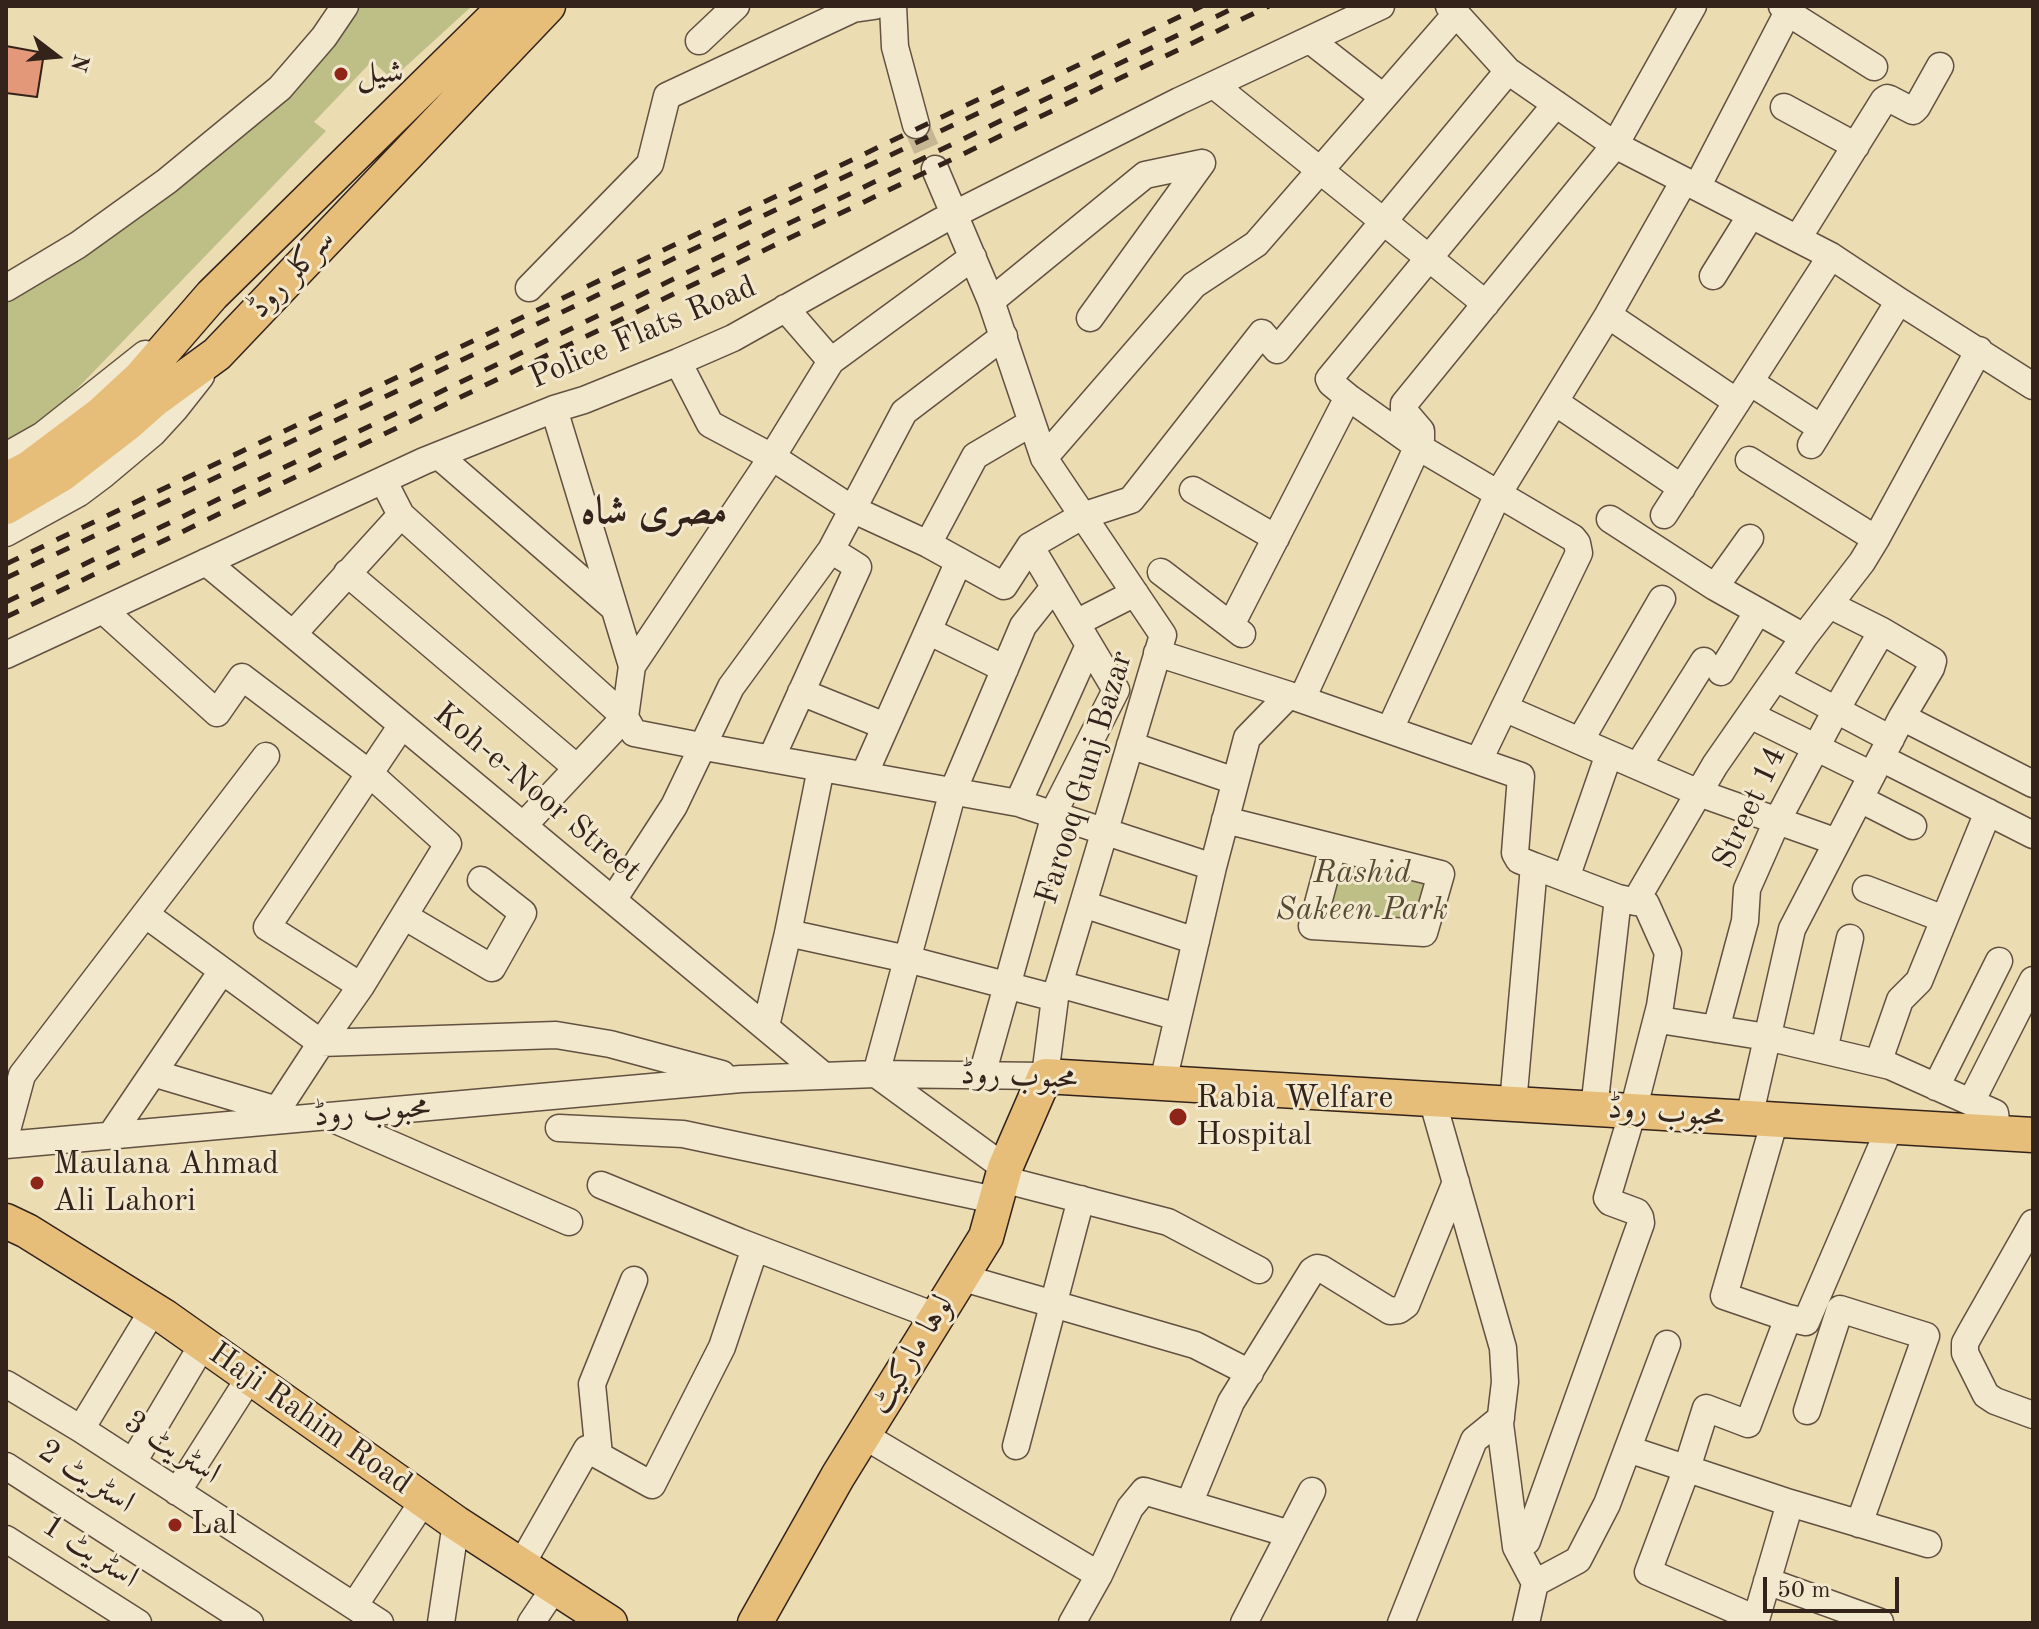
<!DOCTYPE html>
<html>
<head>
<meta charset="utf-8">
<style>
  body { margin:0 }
  #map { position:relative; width:2039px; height:1629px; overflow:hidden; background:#ebdcb2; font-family:"Old Standard TT",serif }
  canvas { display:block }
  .frame { position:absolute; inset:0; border:8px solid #34231b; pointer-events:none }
  .north { position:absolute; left:16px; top:16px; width:80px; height:80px; -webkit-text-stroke:6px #f2e8cd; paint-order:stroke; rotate:106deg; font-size:22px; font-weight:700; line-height:32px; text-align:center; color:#34231b }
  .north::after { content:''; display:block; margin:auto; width:28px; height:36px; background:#34231b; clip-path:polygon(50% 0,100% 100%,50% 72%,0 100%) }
  .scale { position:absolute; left:1763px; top:1577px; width:136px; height:36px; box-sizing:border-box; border:4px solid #34231b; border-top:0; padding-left:10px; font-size:24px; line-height:28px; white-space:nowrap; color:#34231b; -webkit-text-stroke:6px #f2e8cd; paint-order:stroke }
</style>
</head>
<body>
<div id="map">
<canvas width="2039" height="1629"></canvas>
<div class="frame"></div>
<div class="north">N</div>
<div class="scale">50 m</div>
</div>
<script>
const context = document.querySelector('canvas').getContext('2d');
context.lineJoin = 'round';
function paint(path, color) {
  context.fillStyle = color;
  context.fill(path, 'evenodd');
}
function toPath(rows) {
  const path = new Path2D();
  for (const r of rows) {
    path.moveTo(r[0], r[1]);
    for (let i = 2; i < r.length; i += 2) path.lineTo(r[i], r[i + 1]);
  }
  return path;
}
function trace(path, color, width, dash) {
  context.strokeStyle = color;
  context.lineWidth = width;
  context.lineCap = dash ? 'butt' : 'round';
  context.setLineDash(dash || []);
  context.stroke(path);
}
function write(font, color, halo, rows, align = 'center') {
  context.font = font + ' "Old Standard TT",Amiri,serif';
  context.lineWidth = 6;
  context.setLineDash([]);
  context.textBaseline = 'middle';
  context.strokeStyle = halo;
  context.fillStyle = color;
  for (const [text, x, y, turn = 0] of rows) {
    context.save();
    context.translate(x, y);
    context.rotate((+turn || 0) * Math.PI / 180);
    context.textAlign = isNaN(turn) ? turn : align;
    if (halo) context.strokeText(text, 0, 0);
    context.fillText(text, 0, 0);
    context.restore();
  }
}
const green = toPath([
  [343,6,472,6,392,79,372,61,314,122,326,131,43,424,6,446,6,296,280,88],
  [1333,847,1441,874,1424,933,1312,926]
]);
const building = toPath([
  [6,46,44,53,37,97,6,93,6,46]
]);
const minorTunnel = toPath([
  [916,125,935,169]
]);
const minor = toPath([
  [893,6,895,47,916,125],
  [1449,6,1508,71,1615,145,1831,256,1899,301,2033,386],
  [1782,6,1787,12,1874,67],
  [1310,40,1383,97],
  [699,41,736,6],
  [1214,85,1486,304],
  [1784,107,1856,146],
  [1697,187,1791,6],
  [1798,238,1884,100,1887,98,1890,99,1913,111,1917,107,1940,66],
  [1713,276,1751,215],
  [6,288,78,245,167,181,280,88,324,37,345,6],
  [529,288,650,164,667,96,853,9,874,6],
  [991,301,1145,175,1202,163],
  [785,308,831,361],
  [1608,315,1737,402],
  [1090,318,1202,163],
  [678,362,710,424,772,457,852,509,928,544,1004,586,1030,546,1082,516,1131,500,1262,333,1277,350,1508,71],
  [1750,382,1821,428],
  [1555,402,1682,488],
  [554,409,632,666],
  [1811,445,1899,301],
  [6,456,43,435,145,354],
  [439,456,614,608],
  [1044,458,1194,285,1256,244,1456,14],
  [383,480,401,515,625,717,634,733,716,749,1018,803,1213,867],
  [1193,490,1276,538],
  [1664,515,1831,256],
  [1610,519,1715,587,1804,637],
  [6,533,79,493,103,475,153,433,175,409,201,376],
  [1876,539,1979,350],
  [928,544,975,456,1031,423],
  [831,550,904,412,1004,336],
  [206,562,824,1076],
  [1161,572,1242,634],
  [347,573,577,768],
  [1715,587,1750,538],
  [103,610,217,713,242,677,369,773,448,844,361,986,321,1043,270,1121],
  [1076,623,1135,593],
  [1231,625,1348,397],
  [928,631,1005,669],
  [293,634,401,515],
  [1157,653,1289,695,1521,776,1515,853,1519,860,1534,866,1513,1104],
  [6,655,424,461,554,409,584,400,678,362,733,338,941,221,1179,101,1381,6],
  [1721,672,1758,611],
  [1776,678,1891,739],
  [801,692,885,726],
  [1302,699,1421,439,1421,431,1404,411,1404,404,1615,145,1693,6],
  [1504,708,1699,793,1837,842],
  [1750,715,1872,775],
  [1902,717,2033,784],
  [1390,729,1498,494,1608,315,1684,181],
  [1580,741,1662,599],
  [1130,745,1235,781],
  [1881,758,2033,835],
  [1479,760,1579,553,1577,543,1573,538,1417,446,1348,397,1331,383,1329,379,1556,104],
  [1638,766,1704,661],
  [864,775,959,561],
  [1860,799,1913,826],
  [1018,803,1089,645],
  [1225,820,1441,874,1424,933,1312,926,1333,847],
  [523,826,625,717,632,666,772,457,831,361,973,257],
  [1534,866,1618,898,1594,1109],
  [1566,878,1609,754],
  [1866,889,1944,919],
  [613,900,674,806,731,687,831,550,858,567,771,759],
  [1635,902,1715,765,1804,637,1862,562,1876,539,1749,460],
  [1083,904,1196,941],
  [145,914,321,1043,556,1035,610,1044,722,1074],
  [404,916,492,968,523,913,481,880],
  [788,933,907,959,1055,998],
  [1059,984,1178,1017],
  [361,986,267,927,402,725],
  [1666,1021,1767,1037,1890,1066,1995,1113,1998,1134],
  [766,1026,788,933,821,768],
  [1716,1029,1745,921,1747,889,1777,821,1836,710,1882,631],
  [1824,1050,1850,938],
  [1878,1063,1900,1000,1919,981,1988,812],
  [153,1073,277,1110],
  [982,1075,1058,804,1116,690,1030,546],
  [1163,1082,1213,867,1247,738,1289,695],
  [1936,1087,1999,961],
  [1432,1099,1503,1348,1505,1382,1500,1424,1516,1547,1535,1583,1526,1623],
  [1971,1102,2033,980],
  [331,1118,569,1222],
  [1749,1118,1792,929,1902,717,1931,668,1933,661,1882,631,1830,605],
  [1775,1120,1724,1296,1788,1318],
  [559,1128,683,1134,995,1200],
  [6,1134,22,1075,266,756],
  [111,1135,222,971],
  [6,1145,741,1079,876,1074,1045,1076,1055,998,1163,635,1044,458,991,301,935,169],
  [1005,1168,876,1074,953,791,1023,626,1054,587],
  [1002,1179,1168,1222,1259,1270],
  [601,1185,740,1242,935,1316],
  [2033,1223,1971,1332,1965,1343,1965,1353,1986,1395,1995,1401,2033,1415],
  [960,1277,1195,1345,1250,1373],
  [6,1384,81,1429,380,1623],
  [1807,1411,1840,1309,1926,1336,1859,1524],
  [81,1429,153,1310],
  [863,1435,1099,1575],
  [1016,1446,1081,1199],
  [1628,1449,1790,1503,1928,1544],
  [599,1455,592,1384,634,1280],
  [133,1462,203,1344],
  [6,1466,250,1623],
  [177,1492,250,1377],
  [1189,1504,1231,1402,1312,1271,1317,1268,1322,1269,1390,1311,1399,1310,1406,1305,1456,1182],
  [6,1539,138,1623],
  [1516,1547,1527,1541,1641,1223,1640,1217,1637,1212,1610,1202,1607,1198,1633,1111,1660,1006,1668,953,1646,904,1618,898],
  [521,1565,587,1449,652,1485,722,1347,755,1248],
  [1767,1581,1880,1622],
  [1535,1583,1578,1560,1607,1504,1667,1344],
  [354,1606,424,1500],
  [1756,1619,1648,1572,1687,1468,1706,1408,1748,1424,1788,1318,1806,1322,1890,1127],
  [441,1623,456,1523],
  [531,1623,555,1587],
  [1072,1623,1099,1575,1130,1508,1144,1491,1290,1534],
  [1244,1623,1312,1491],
  [1401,1623,1474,1440,1501,1418],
  [1755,1623,1790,1503]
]);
const major = toPath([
  [6,480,29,468,101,414,141,377,212,295,506,6],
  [6,507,62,474,128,423,154,400,217,354,548,6],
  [6,1221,27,1231,165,1317,456,1523,610,1623],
  [755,1623,838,1476,986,1237,1005,1168,1045,1076,2033,1135]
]);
const rail = toPath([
  [6,564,1015,82],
  [6,578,1202,6],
  [6,602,1238,6],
  [6,617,1269,6]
]);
const markers = [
  [341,74,8,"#8f2418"],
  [1178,1117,10,"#8f2418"],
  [37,1183,8,"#8f2418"],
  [175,1525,8,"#8f2418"]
];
const poiNames = [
  ["شیل",357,74],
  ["Rabia Welfare",1196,1099],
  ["Hospital",1196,1136],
  ["Maulana Ahmad",53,1165],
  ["Ali Lahori",53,1202],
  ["Lal",191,1525]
];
const streetNames = [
  ["سرکلر روڈ",292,274,-47],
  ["Police Flats Road",643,333,-23],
  ["Farooq Gunj Bazar",1085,778,-73],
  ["Koh-e-Noor Street",537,793,40],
  ["Street 14",1750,808,-65],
  ["محبوب روڈ",1019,1077,2],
  ["محبوب روڈ",372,1112,-5],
  ["محبوب روڈ",1666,1113,4],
  ["لوہا مارکیٹ",912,1355,-59],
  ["Haji Rahim Road",310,1419,35],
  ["اسٹریٹ 3",172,1448,33],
  ["اسٹریٹ 2",86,1477,33],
  ["اسٹریٹ 1",90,1552,33]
];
const parkNames = [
  ["Rashid",1362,874],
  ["Sakeen Park",1362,911]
];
const districtNames = [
  ["مصری شاہ",654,513]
];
paint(green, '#bebe87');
paint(building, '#e29879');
trace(building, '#34231b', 2);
trace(minorTunnel, '#c6b794', 26, [26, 13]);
trace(minor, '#625141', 29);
trace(major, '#34231b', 37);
trace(minor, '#f2e8cd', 26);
trace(major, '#e6be79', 34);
trace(rail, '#34231b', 5, [14, 14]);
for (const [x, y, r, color] of markers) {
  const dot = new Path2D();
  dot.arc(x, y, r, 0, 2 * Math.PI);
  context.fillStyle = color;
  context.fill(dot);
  trace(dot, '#f2e8cd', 3);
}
write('32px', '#34231b', '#f2e8cd', poiNames, 'left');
write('32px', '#34231b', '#f2e8cd', streetNames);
write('italic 32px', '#564a36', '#f2e8cd', parkNames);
write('bold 40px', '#34231b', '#f2e8cd', districtNames);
</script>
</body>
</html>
